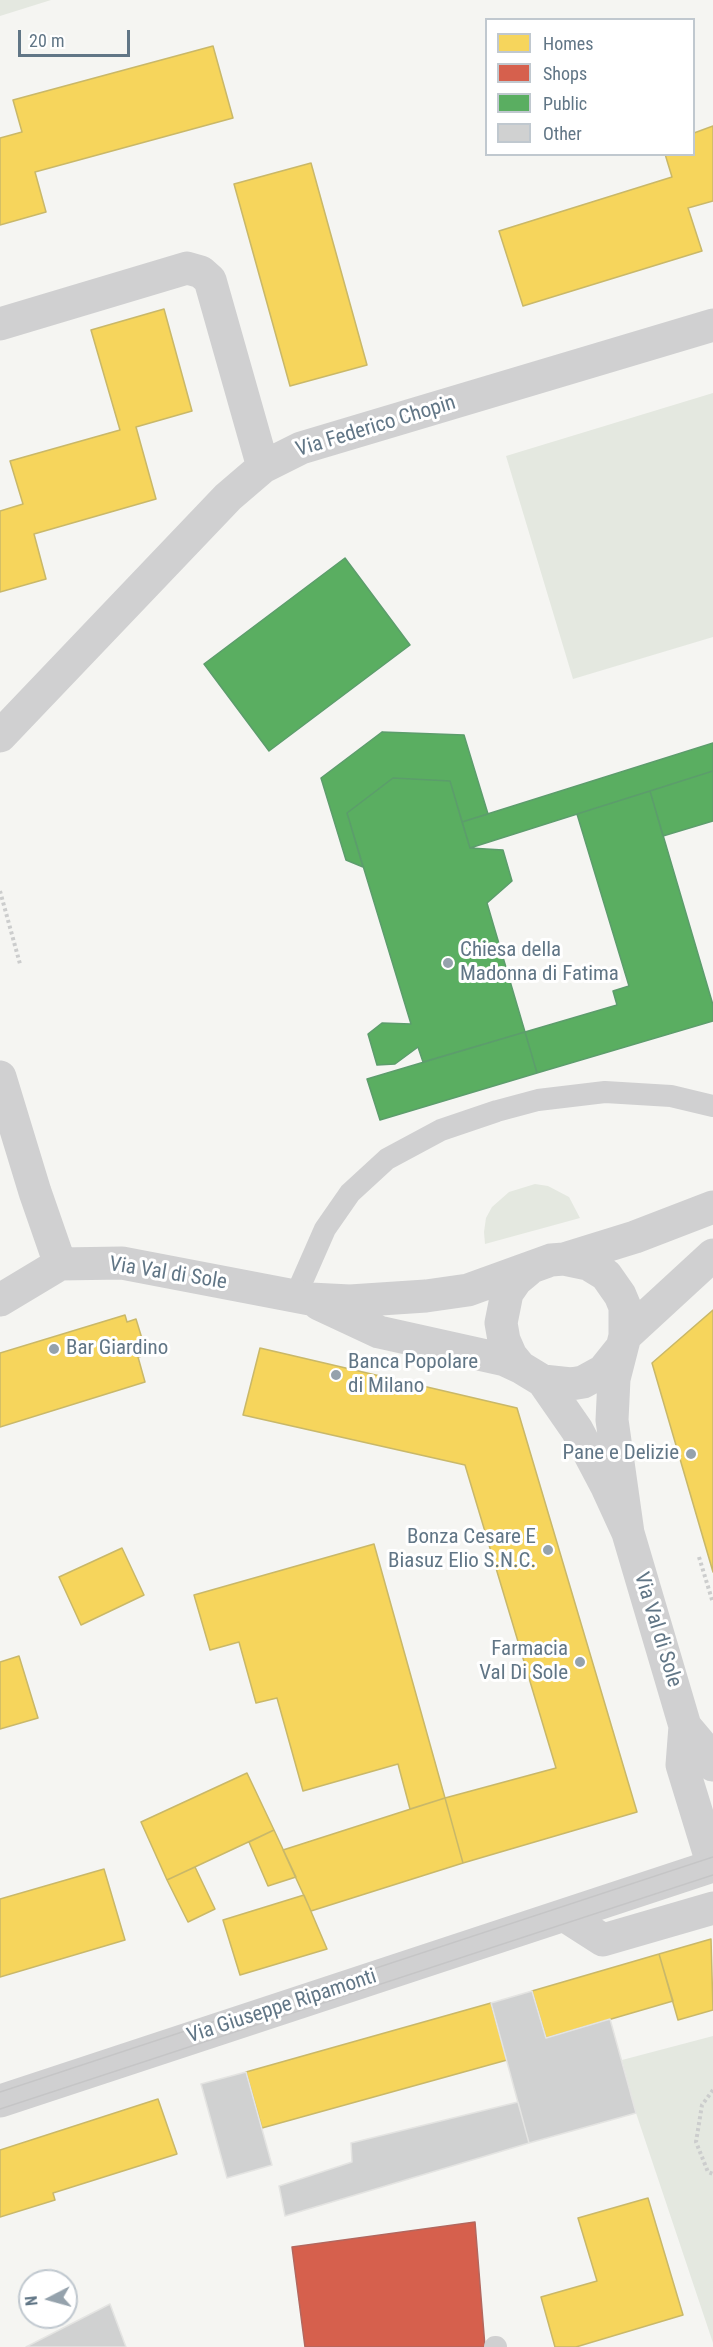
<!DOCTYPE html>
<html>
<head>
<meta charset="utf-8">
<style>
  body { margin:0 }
  #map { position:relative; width:713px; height:2347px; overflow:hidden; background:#f5f5f2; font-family:"Roboto Condensed",sans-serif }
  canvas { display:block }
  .legend { position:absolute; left:485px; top:18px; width:210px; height:138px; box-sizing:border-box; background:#fff; border:2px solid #c0c8cf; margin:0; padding:8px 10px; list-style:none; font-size:18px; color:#617686 }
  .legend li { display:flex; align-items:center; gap:12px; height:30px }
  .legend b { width:30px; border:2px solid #c0c8cf }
  .north { position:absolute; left:18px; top:2269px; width:60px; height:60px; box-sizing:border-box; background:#fff; border:2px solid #c0c8cf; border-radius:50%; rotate:264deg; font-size:16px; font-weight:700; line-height:24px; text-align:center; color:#617686 }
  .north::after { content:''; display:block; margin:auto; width:21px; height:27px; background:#95a2ac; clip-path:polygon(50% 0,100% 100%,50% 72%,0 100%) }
  .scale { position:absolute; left:18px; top:30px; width:112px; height:27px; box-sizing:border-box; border:3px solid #617686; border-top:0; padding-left:8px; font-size:18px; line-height:21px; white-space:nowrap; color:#617686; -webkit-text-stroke:4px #fff; paint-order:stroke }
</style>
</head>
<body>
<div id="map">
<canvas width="713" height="2347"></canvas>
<ul class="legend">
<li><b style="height:16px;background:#f6d55c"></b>Homes</li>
<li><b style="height:16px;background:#d6604d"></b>Shops</li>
<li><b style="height:16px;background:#5aae61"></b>Public</li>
<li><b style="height:16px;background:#d0d1d1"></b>Other</li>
</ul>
<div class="north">N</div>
<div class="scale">20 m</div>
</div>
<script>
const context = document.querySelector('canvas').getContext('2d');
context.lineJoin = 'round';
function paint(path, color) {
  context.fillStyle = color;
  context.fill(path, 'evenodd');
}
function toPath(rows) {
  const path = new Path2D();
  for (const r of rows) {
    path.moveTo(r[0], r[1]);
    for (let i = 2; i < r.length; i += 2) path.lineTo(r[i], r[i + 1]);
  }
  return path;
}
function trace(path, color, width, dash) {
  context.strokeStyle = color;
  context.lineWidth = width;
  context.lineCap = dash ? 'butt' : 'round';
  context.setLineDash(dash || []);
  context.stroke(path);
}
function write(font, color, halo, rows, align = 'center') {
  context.font = font + ' "Roboto Condensed",sans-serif';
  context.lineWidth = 6;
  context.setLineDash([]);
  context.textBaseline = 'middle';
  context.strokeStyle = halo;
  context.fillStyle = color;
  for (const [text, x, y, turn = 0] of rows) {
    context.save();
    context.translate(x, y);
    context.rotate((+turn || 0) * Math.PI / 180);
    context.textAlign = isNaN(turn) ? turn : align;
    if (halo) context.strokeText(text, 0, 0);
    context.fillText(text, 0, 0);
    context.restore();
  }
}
const green = toPath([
  [0,0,51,0,0,16],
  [713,393,713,637,573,679,506,456],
  [535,1184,548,1186,569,1197,580,1218,485,1244,484,1232,486,1218,492,1207,509,1192],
  [713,2036,713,2343,636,2113,622,2060]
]);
const homes = toPath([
  [213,46,233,118,35,172,46,212,0,225,0,138,22,132,13,100,213,46],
  [713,126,713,201,688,208,702,251,523,306,499,231,672,177,665,154,694,154,694,133,713,126],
  [311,163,367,365,290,386,234,184,311,163],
  [164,309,192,411,136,427,156,499,34,534,46,579,0,592,0,511,23,504,10,461,120,430,91,330,164,309],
  [713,1310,713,1572,652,1363,713,1310],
  [125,1315,127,1322,136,1319,147,1355,138,1357,145,1382,0,1427,0,1353,125,1315],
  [260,1348,517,1408,637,1812,463,1863,445,1798,556,1768,465,1465,243,1415,260,1348],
  [374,1544,445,1798,410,1809,398,1764,303,1791,277,1698,256,1703,239,1642,210,1650,194,1595,374,1544],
  [122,1548,144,1595,81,1625,59,1577,122,1548],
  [19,1656,38,1718,0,1729,0,1662,19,1656],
  [247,1773,274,1830,167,1880,141,1822,247,1773],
  [445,1798,463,1863,311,1911,283,1850,445,1798],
  [274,1830,296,1877,268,1886,249,1842,274,1830],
  [195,1867,215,1909,188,1922,167,1880,195,1867],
  [104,1869,125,1940,0,1977,0,1899,104,1869],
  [304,1895,327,1949,240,1975,223,1920,304,1895],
  [711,1939,713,2010,678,2020,659,1954,711,1939],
  [659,1954,673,2001,546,2038,532,1991,659,1954],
  [491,2003,507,2060,262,2128,246,2072,491,2003],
  [158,2099,177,2154,53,2193,55,2200,0,2217,0,2150,158,2099],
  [648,2198,683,2315,576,2347,555,2347,541,2297,597,2281,578,2218,648,2198]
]);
const shops = toPath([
  [475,2222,485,2347,305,2347,292,2247,475,2222]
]);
const public = toPath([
  [345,558,410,645,269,751,204,664,345,558],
  [382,732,464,735,488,814,462,822,450,781,393,778,347,813,363,867,346,860,321,778,382,732],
  [713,743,713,771,470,848,462,822,713,743],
  [713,771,713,821,663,836,650,791,713,771],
  [393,778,450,781,470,848,503,850,512,881,487,903,525,1032,423,1062,418,1047,395,1064,377,1065,368,1034,382,1023,411,1024,347,813,393,778],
  [650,791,713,1005,713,1021,537,1073,525,1032,617,1005,613,991,629,986,577,814,650,791],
  [525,1032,537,1073,380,1120,367,1079,525,1032]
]);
const building = toPath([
  [532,1991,546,2038,610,2019,636,2113,529,2143,491,2003,532,1991],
  [246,2072,272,2165,227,2178,201,2084,246,2072],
  [518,2102,529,2143,285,2216,279,2186,352,2162,351,2143,518,2102],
  [110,2304,126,2347,26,2347,110,2304]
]);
const path = toPath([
  [0,891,20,964],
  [699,1557,713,1603],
  [713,2090,702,2105,696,2142,708,2172,713,2174]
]);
const service = toPath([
  [296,1295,325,1229,350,1193,387,1159,441,1130,497,1111,538,1100,605,1092,671,1096,713,1106],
  [495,2347,496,2347]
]);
const minor = toPath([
  [0,324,187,268,201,272,210,280,263,467],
  [0,736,228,497,263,467,301,448,713,325],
  [0,1077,35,1192,60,1264],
  [564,1259,635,1237,713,1207],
  [528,1270,516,1280,507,1293,501,1323,504,1340,511,1356,520,1367,543,1381,571,1384,583,1382,603,1371,619,1351],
  [0,1300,60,1264,122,1263,310,1299,350,1301,426,1296,468,1290,551,1260,564,1259,588,1264,606,1275,620,1295,625,1307,625,1336,614,1379,612,1420,628,1533],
  [319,1304,379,1332,505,1360,520,1367],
  [625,1336,713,1255],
  [543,1381,577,1430,606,1485,628,1533,685,1726,682,1765,713,1866],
  [685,1726,711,1757,713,1765]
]);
const tertiary = toPath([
  [564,1915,603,1940,713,1908],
  [0,2101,713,1866]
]);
const tram = toPath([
  [0,2092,713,1857],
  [0,2109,713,1875]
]);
const markers = [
  [448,963,6,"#95a2ac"],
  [54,1349,6,"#95a2ac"],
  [336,1375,6,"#95a2ac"],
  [691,1454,6,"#95a2ac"],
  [548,1550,6,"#95a2ac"],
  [580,1662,6,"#95a2ac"]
];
const streetNames = [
  ["Via Federico Chopin",376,427,-17],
  ["Via Val di Sole",168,1274,9],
  ["Via Val di Sole",657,1630,73],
  ["Via Giuseppe Ripamonti",282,2007,-18]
];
const poiNames = [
  ["Chiesa della",460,951],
  ["Madonna di Fatima",460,975],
  ["Bar Giardino",66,1349],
  ["Banca Popolare",348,1363],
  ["di Milano",348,1387],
  ["Pane e Delizie",679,1454,"right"],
  ["Bonza Cesare E",536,1538,"right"],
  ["Biasuz Elio S.N.C.",536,1562,"right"],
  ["Farmacia",568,1650,"right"],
  ["Val Di Sole",568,1674,"right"]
];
paint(green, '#e4e8e0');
paint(homes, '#f6d55c');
trace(homes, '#c9b869', 1.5);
paint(shops, '#d6604d');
trace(shops, '#b3675e', 1.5);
paint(public, '#5aae61');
trace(public, '#5c9d6c', 1.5);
paint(building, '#d0d1d1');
trace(building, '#e4e4e2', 1.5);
trace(path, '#cccdcd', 4, [3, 3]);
trace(service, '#d0d0d1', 22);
trace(minor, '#d0d0d1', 33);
trace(tertiary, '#d0d0d1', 33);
trace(tram, '#c5c5c6', 1.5);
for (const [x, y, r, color] of markers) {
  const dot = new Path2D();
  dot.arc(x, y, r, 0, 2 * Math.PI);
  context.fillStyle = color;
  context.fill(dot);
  trace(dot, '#fff', 2);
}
write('21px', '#617686', '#fff', streetNames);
write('21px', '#617686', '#fff', poiNames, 'left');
</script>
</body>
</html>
